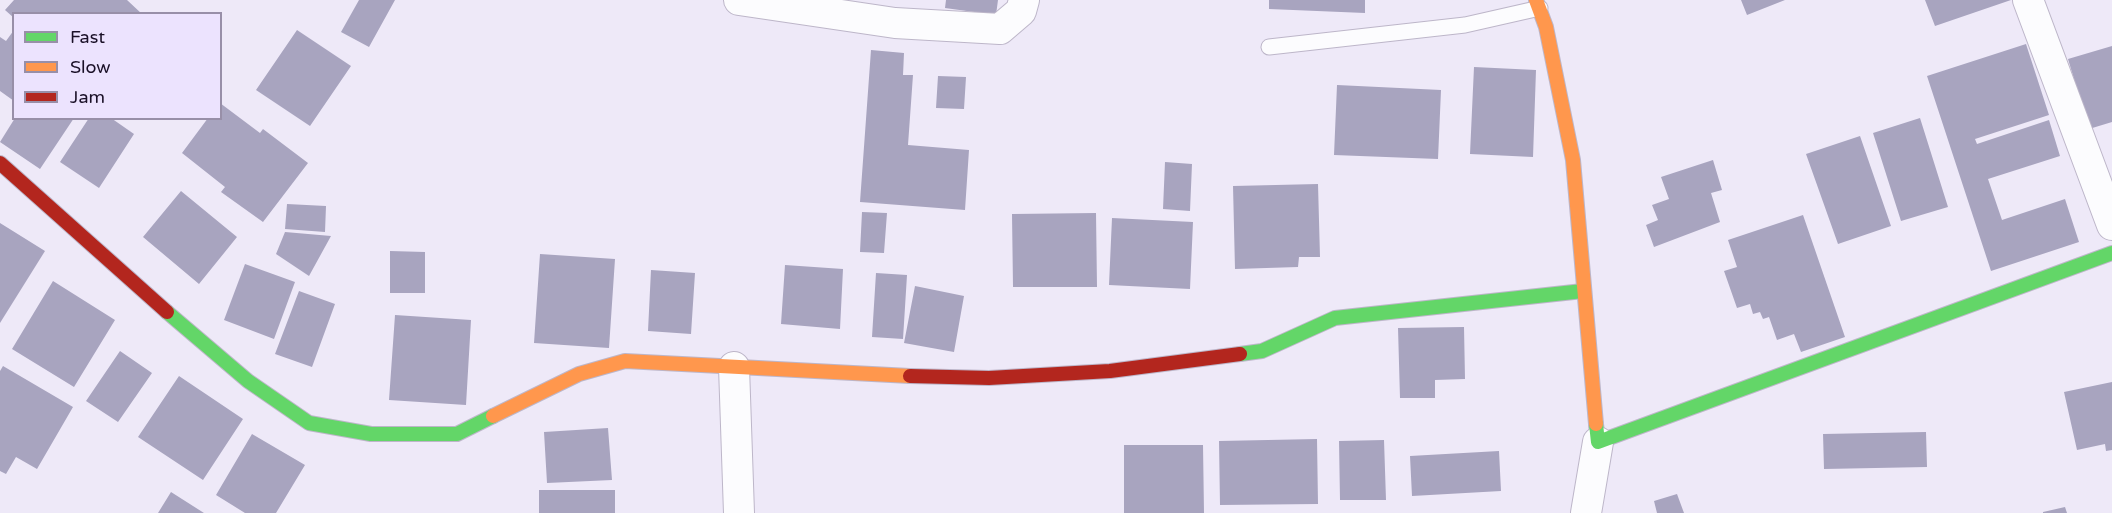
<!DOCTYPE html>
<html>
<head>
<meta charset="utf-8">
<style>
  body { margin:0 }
  #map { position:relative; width:2112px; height:513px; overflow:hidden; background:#eee9f8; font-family:"Varela Round",sans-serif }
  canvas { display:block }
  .legend { position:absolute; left:12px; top:12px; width:210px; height:108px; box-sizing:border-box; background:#ece3fe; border:2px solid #988fa8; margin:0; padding:8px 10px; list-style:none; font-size:18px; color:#1a1027 }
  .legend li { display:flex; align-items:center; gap:12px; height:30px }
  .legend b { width:30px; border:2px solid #988fa8 }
</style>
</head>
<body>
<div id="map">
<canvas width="2112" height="513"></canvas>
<ul class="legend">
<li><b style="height:8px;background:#63d668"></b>Fast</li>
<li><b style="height:8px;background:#ff974d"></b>Slow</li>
<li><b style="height:8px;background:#b3261e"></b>Jam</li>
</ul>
</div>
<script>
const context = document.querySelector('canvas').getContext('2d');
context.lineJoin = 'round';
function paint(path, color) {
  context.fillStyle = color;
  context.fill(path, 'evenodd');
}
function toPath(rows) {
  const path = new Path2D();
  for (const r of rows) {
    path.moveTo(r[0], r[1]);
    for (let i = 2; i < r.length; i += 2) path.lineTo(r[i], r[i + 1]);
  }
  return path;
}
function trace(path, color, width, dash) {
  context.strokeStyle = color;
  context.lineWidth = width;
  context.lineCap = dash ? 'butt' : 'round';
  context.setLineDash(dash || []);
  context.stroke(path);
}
const building = toPath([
  [14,0,127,0,142,14,14,14,14,18,5,10],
  [359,0,395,0,369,47,341,32],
  [946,0,998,0,996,15,945,8],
  [1269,0,1365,0,1365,13,1269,9],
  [1741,0,1785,0,1747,15],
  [1925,0,2011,0,1935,26],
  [14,30,14,101,0,91,0,37,6,41],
  [297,30,351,66,310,126,256,90],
  [2026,44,2049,115,1975,139,1977,144,2049,120,2060,156,1988,179,2002,220,2065,199,2079,242,1991,271,1927,76],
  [2112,46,2112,122,2089,129,2068,59],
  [871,50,904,53,903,75,913,75,908,145,969,150,965,210,860,202],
  [1474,67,1536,70,1533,157,1470,154],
  [938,76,966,77,964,109,936,108],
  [1337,85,1441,90,1438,159,1334,155],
  [220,103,260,133,263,129,308,163,263,222,221,192,225,187,182,153,208,118,220,118],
  [15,118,74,118,40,169,0,142],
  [89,118,111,118,134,134,99,188,60,162],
  [1920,118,1948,207,1901,221,1873,133],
  [1860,136,1891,226,1838,244,1806,154],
  [1713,160,1722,190,1711,193,1720,222,1654,247,1646,225,1658,220,1652,205,1669,199,1661,177],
  [1165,162,1192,164,1190,211,1163,209],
  [1318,184,1320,257,1299,257,1298,267,1235,269,1233,186],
  [181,191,237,237,199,284,143,237],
  [287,204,326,206,325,232,285,229],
  [862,212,887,213,884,253,860,252],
  [1096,213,1097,287,1013,287,1012,214],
  [1803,215,1845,337,1801,352,1794,334,1777,340,1769,317,1763,319,1760,312,1753,314,1750,304,1737,308,1724,271,1737,267,1728,240],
  [1112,218,1193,222,1190,289,1109,285],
  [0,223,45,251,0,323],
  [285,232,331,236,309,276,276,254],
  [390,251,425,252,425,293,390,293],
  [540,254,615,259,609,348,534,343],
  [245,264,295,282,274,339,224,320],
  [785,265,843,269,840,329,781,324],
  [651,270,695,273,691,334,648,331],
  [876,273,907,275,903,339,872,337],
  [53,281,115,320,74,387,12,349],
  [915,286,964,296,954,352,904,343],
  [299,291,335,304,312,367,275,354],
  [395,315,471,320,466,405,389,400],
  [1464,327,1465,379,1435,380,1435,398,1400,398,1398,328],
  [120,351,152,373,118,422,86,401],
  [3,366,73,407,37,469,16,457,6,474,0,471,0,371],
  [179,376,243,419,203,480,138,437],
  [2112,382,2112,450,2106,451,2105,444,2077,450,2064,392],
  [608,428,612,480,547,483,544,432],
  [1926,432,1927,467,1824,469,1823,434],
  [252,434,305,465,276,513,245,513,216,495],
  [1317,439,1318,504,1220,505,1219,441],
  [1384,440,1386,500,1340,500,1339,441],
  [1124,445,1203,445,1204,513,1124,513],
  [1499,451,1501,491,1412,496,1410,456],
  [539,490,615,490,615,513,539,513],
  [171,492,204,513,158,513],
  [1677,494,1684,513,1657,513,1654,501],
  [2065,507,2067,513,2043,513,2043,512]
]);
const lane = toPath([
  [1269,47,1465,25,1540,8]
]);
const street = toPath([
  [739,0,895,23,1000,29,1021,11,1024,0],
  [2028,0,2112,225],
  [734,367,739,513],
  [1586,513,1598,442]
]);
const fast = toPath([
  [167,312,248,381,309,423,371,434,457,434,493,416],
  [1240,354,1262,351,1335,318,1583,291],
  [1596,424,1598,442,2112,253]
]);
const slow = toPath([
  [1536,0,1546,27,1573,160,1596,424],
  [493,416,579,374,625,361,910,376]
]);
const jam = toPath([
  [0,163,167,312],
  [910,376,989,378,1110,371,1240,354]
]);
paint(building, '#a8a4bf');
trace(lane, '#bdb6c9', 17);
trace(street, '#bdb6c9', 32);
trace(fast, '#bdb6c9', 16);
trace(slow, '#bdb6c9', 16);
trace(jam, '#bdb6c9', 16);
trace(lane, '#fcfcfe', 15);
trace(street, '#fcfcfe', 30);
trace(fast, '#63d668', 14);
trace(slow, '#ff974d', 14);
trace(jam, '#b3261e', 14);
</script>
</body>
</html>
